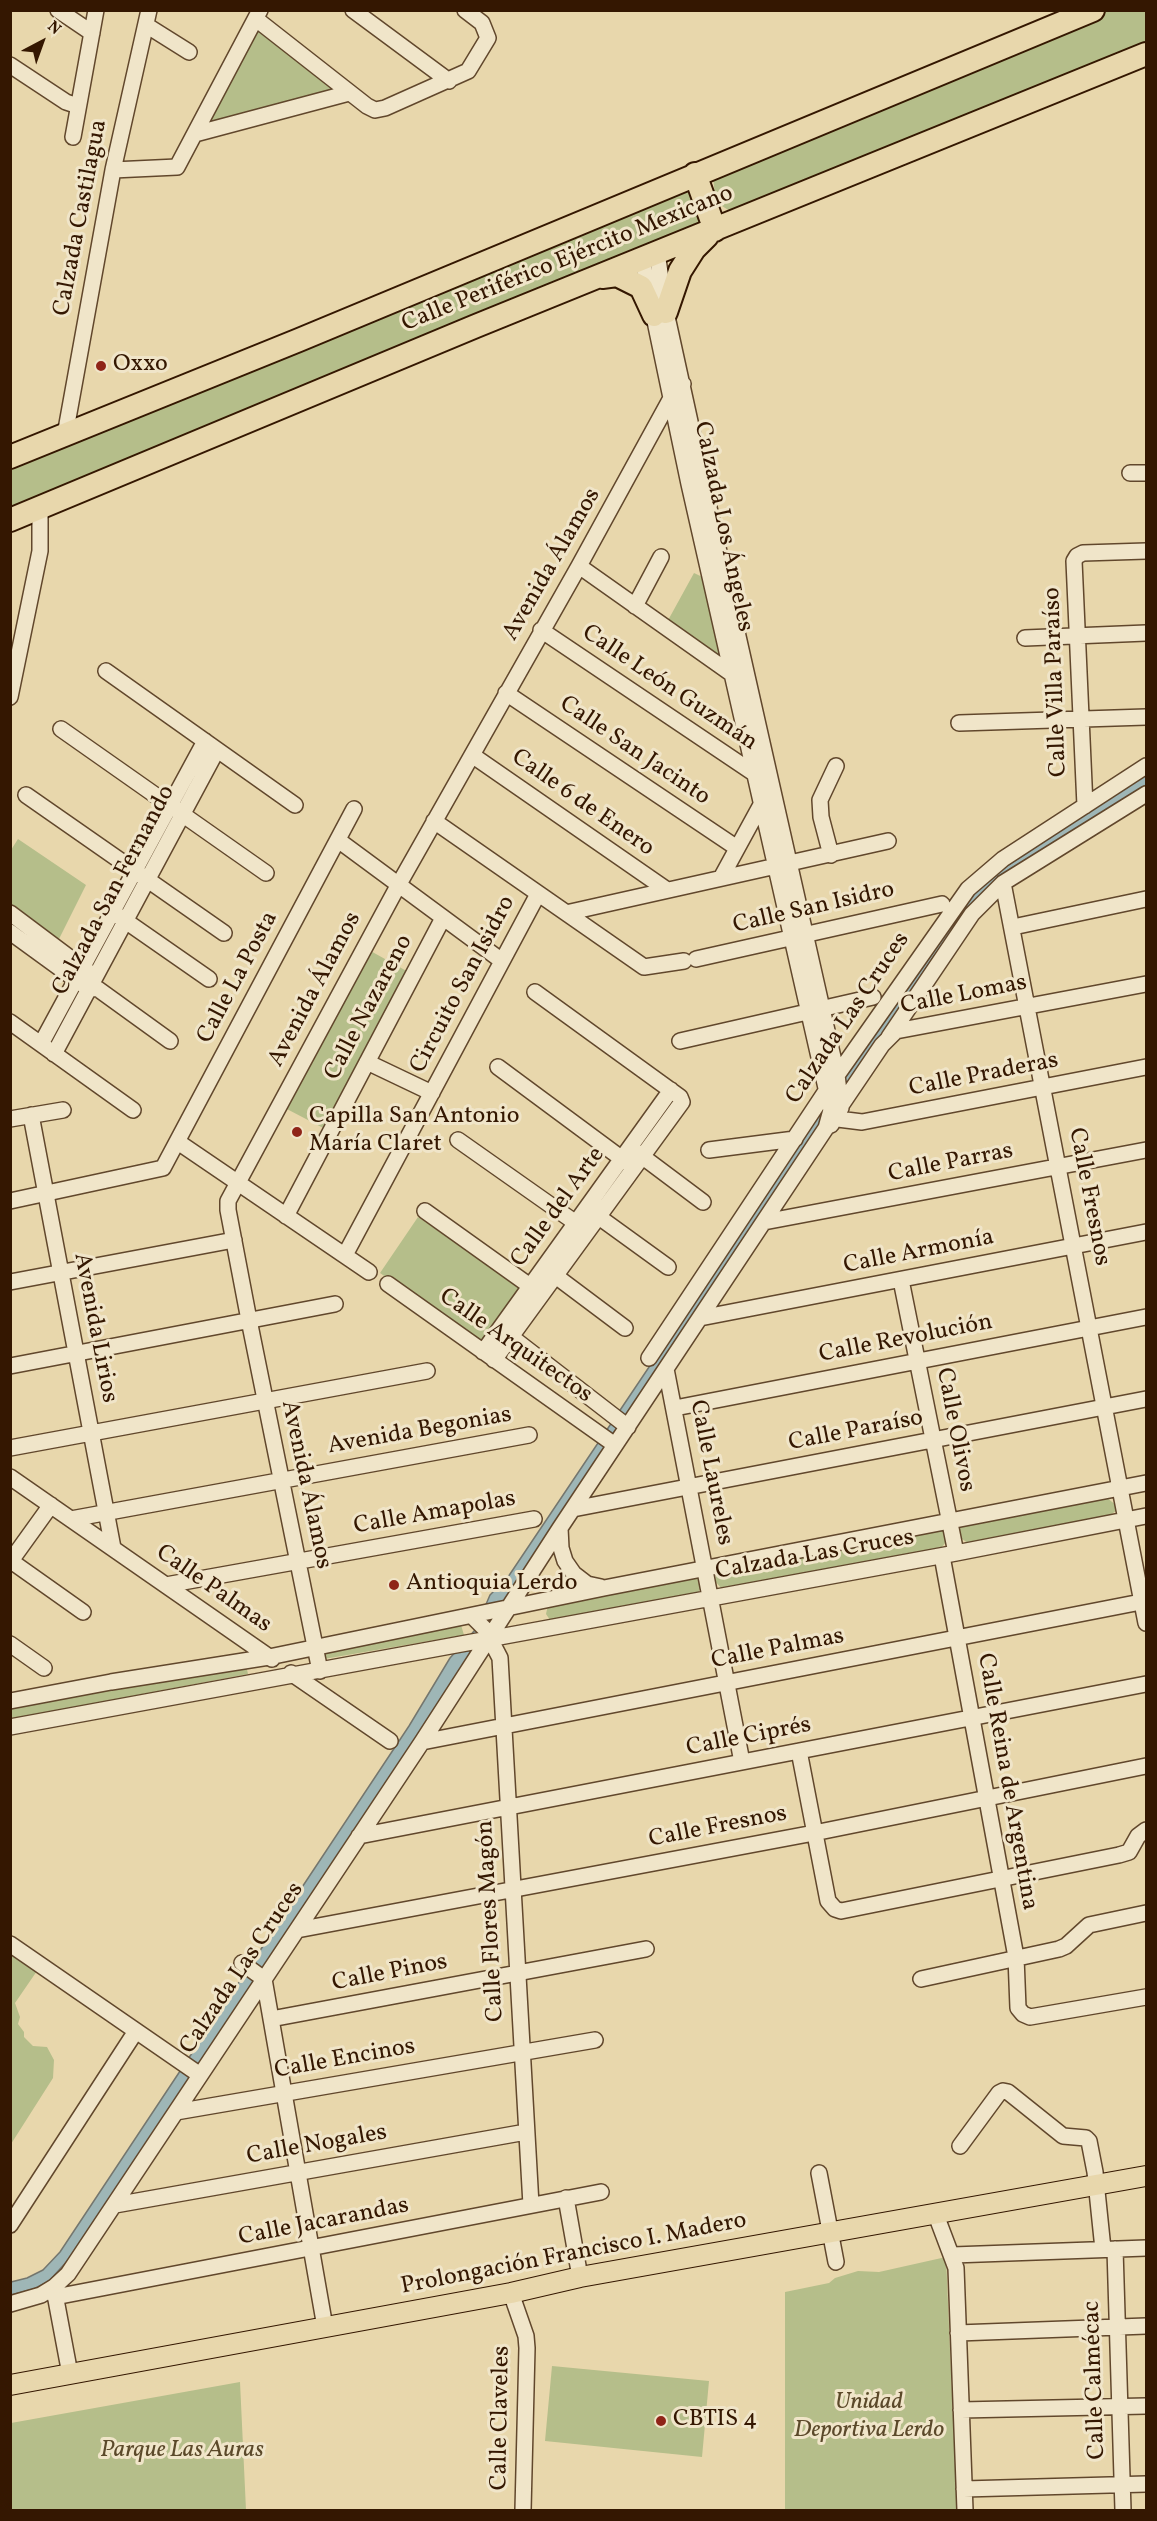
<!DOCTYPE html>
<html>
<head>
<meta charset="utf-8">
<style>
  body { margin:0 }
  #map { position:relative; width:1157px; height:2521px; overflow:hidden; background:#e8d7ac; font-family:Vollkorn,serif }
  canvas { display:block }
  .frame { position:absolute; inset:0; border:12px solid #341701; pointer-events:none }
  .north { position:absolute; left:12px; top:12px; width:60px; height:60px; -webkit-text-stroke:4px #f0e5c9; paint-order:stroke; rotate:41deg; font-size:16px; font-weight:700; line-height:24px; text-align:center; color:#341701 }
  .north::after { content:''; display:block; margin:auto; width:21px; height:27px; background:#341701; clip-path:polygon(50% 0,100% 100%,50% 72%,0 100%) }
</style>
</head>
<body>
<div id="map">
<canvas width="1157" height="2521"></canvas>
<div class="frame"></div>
<div class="north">N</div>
</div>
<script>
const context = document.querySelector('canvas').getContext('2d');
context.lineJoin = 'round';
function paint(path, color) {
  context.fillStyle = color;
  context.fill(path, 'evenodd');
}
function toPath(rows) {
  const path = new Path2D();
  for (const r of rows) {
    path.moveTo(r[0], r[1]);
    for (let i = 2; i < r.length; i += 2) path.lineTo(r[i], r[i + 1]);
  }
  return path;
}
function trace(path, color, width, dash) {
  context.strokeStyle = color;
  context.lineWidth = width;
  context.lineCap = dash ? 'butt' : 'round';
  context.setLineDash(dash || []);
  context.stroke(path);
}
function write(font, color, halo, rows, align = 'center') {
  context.font = font + ' Vollkorn,serif';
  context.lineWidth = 6;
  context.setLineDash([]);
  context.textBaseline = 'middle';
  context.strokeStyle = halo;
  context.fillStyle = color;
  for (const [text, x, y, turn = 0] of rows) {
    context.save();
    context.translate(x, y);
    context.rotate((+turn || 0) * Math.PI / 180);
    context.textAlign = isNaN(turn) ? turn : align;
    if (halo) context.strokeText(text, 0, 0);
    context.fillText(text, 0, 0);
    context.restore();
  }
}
const green = toPath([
  [1094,11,1146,11,1146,57,736,215,719,204,715,196,713,177],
  [257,25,341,92,201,134],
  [675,184,690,193,701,223,11,519,11,458],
  [694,573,715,583,735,670,666,624],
  [18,839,86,885,57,943,11,910,11,850],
  [367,949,412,974,329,1131,283,1107],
  [418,1217,522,1288,484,1344,380,1273],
  [1106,1497,1117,1506,1116,1511,1110,1515,975,1544,969,1544,958,1536,957,1530,961,1525],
  [942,1529,945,1534,946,1542,942,1547,728,1590,721,1588,715,1581,716,1573],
  [692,1575,698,1579,702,1585,696,1597,550,1620,546,1614,548,1605],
  [461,1625,464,1635,324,1659,323,1650],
  [242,1664,246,1665,248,1674,11,1719,11,1708],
  [14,1951,39,1968,15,2003,20,2017,18,2024,24,2032,24,2037,33,2046,47,2047,54,2060,53,2078,11,2144,10,1958],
  [946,2257,957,2510,785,2510,785,2292,829,2283,835,2278,858,2271,879,2272],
  [552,2366,709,2381,702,2457,545,2441],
  [240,2382,246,2510,11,2510,11,2423]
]);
const water = toPath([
  [1146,774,1146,785,1005,876,976,902,934,956,509,1595,480,1632,460,1674,421,1735,198,2065,81,2246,49,2281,34,2289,11,2295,11,2282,27,2278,43,2270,60,2252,409,1726,450,1658,475,1630,490,1595,508,1577,821,1111,973,895,1002,869,1146,774]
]);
const minor = toPath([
  [58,10,92,33],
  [353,10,449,81],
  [256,19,367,106,375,110,385,108,468,71,488,38,482,23,465,10],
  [146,25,189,52],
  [10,65,66,102,78,106],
  [195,134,349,93],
  [73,137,96,10],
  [113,170,177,167,260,10],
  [657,253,666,312,703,481,837,1075,841,1108,831,1125],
  [65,435,113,170,149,10],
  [1130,473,1146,473],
  [579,566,736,677],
  [635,606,661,557],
  [541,630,758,776],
  [1025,638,1146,633],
  [106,671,295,805],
  [506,693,737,848],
  [10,697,40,551,40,508],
  [959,723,1146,717],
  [61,729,266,873],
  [472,755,667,890],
  [26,795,224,933],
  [1085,806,1074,561,1077,556,1083,553,1146,551],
  [434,821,644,967,684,961],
  [338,840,502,961],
  [831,855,821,817,820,800,836,766],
  [721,878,763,801],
  [1003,883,1146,1623],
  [10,913,90,973],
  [566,913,888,841],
  [117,915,209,979],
  [1013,927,1146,899],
  [10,932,76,980,88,988,98,989,170,1041],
  [696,959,942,904],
  [10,1022,133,1110],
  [889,1037,972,914,1003,883,1146,794],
  [680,1041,873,997],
  [41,1044,205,741],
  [54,1054,217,750],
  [367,1062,432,1093],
  [498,1067,629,1164],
  [838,1110,882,1045,896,1031,1146,984],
  [31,1115,113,1548],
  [830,1118,862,1122,1146,1067],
  [10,1119,63,1110],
  [458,1140,583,1228],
  [178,1142,369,1272],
  [709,1150,795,1139],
  [635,1151,703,1202],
  [10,1201,163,1168,354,809],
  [425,1211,537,1291],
  [592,1212,668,1267],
  [286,1216,443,918],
  [764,1222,1146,1150],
  [345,1255,538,894],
  [549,1271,625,1328],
  [901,1280,956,1553],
  [10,1282,234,1240],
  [388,1284,615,1445],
  [700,1318,1146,1232],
  [505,1332,628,1427],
  [483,1352,671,1090],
  [649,1358,826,1091,968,889,1003,859,1146,766],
  [494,1360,682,1102,680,1097,535,992],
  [10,1366,335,1304],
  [666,1369,742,1762],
  [675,1408,1146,1317],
  [10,1448,427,1371],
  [10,1477,272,1659],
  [573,1509,1146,1399],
  [71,1519,529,1435],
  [560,1528,561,1548,565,1561,574,1574,587,1584,601,1587],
  [942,1556,1016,1957,1018,2008,1023,2014,1030,2017,1146,1997],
  [11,1561,83,1612],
  [10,1562,51,1505],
  [166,1585,534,1519],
  [472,1616,485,1629,500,1658,531,2205],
  [10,1644,44,1668],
  [320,1671,249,1320,228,1210,228,1201,399,884,579,566,671,398,683,384],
  [291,1673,390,1741],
  [10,1701,111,1682,269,1657,604,1588,1146,1483],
  [10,1727,956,1553,1146,1516],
  [422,1742,1146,1601],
  [799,1751,828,1901,835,1909,841,1911,1119,1855,1129,1852,1138,1836,1146,1830],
  [359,1836,1146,1684],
  [297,1930,814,1833,1146,1766],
  [10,1944,200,2075],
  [242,1963,264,1979,325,2327],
  [921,1979,1059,1949,1066,1946,1089,1925,1146,1913],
  [271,2019,646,1949],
  [176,2112,595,2040],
  [960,2146,999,2093,1003,2091,1008,2092,1063,2136,1086,2138,1089,2141,1095,2172,1103,2249],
  [819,2173,836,2262],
  [566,2198,580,2277],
  [115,2205,526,2132],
  [936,2215,956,2268,965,2510],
  [10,2225,136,2031],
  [1115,2249,1123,2510],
  [953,2255,1146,2248],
  [54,2289,70,2374],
  [511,2293,526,2336,527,2348,523,2510],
  [55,2297,601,2192],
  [10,2304,41,2295,54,2287,68,2274,422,1742,560,1528,826,1128,831,1110,689,484,642,259],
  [958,2333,1146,2326],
  [961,2410,1146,2406],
  [964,2489,1146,2484]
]);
const major = toPath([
  [10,2385,511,2293,580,2277,1146,2176]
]);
const highway = toPath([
  [695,174,715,230],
  [602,277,617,275,641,287,654,315],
  [666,312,680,271,694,249,707,236],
  [10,457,299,340,1093,10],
  [10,520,476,326,1146,54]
]);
const markers = [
  [101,366,6,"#8f2418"],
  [297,1132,6,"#8f2418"],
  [394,1585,6,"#8f2418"],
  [661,2421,6,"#8f2418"]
];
const streetNames = [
  ["Calzada Castilagua",82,218,-79],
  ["Calle Periférico Ejército Mexicano",568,260,-22],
  ["Calzada Los Ángeles",722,527,78],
  ["Avenida Álamos",553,565,-60],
  ["Calle Villa Paraíso",1057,682,-92],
  ["Calle León Guzmán",669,689,34],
  ["Calle San Jacinto",634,752,34],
  ["Calle 6 de Enero",582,804,35],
  ["Calzada San Fernando",115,891,-62],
  ["Calle San Isidro",814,909,-13],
  ["Calle La Posta",239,978,-62],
  ["Circuito San Isidro",464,985,-62],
  ["Avenida Álamos",316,990,-62],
  ["Calle Lomas",964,996,-11],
  ["Calle Nazareno",370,1008,-62],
  ["Calzada Las Cruces",849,1019,-56],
  ["Calle Praderas",984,1076,-11],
  ["Calle Parras",951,1164,-11],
  ["Calle Fresnos",1088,1197,79],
  ["Calle del Arte",559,1208,-54],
  ["Calle Armonía",919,1253,-11],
  ["Avenida Lirios",94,1328,79],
  ["Calle Revolución",906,1340,-11],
  ["Calle Arquitectos",515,1347,35],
  ["Calle Olivos",954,1430,79],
  ["Avenida Begonias",420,1432,-10],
  ["Calle Paraíso",856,1432,-11],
  ["Calle Laureles",710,1473,79],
  ["Avenida Álamos",305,1485,78],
  ["Calle Amapolas",435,1514,-10],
  ["Calzada Las Cruces",815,1556,-10],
  ["Calle Palmas",213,1590,35],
  ["Calle Palmas",778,1650,-11],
  ["Calle Ciprés",749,1738,-11],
  ["Calle Reina de Argentina",1006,1782,80],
  ["Calle Fresnos",718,1828,-11],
  ["Calle Flores Magón",492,1921,-93],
  ["Calzada Las Cruces",243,1969,-56],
  ["Calle Pinos",390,1974,-11],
  ["Calle Encinos",345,2060,-10],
  ["Calle Nogales",317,2146,-10],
  ["Calle Jacarandas",324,2223,-11],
  ["Prolongación Francisco I. Madero",574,2255,-11],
  ["Calle Calmécac",1096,2380,-92],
  ["Calle Claveles",502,2418,-89]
];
const poiNames = [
  ["Oxxo",113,366],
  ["Capilla San Antonio",309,1118],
  ["María Claret",309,1146],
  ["Antioquia Lerdo",406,1585],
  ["CBTIS 4",673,2421]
];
const parkNames = [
  ["Unidad",869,2404],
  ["Deportiva Lerdo",869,2432],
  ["Parque Las Auras",182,2452]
];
paint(green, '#b5be8a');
paint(water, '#9eb6b6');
trace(water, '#74766e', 1.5);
trace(minor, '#61472c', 18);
trace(major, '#341701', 22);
trace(highway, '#341701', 26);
trace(minor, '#f0e5c9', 15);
trace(major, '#e8d7ac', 20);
trace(highway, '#e8d7ac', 22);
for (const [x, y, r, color] of markers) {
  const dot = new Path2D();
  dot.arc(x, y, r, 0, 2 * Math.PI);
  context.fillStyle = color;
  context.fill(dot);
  trace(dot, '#f0e5c9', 2);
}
write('24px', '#341701', '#f0e5c9', streetNames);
write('24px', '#341701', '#f0e5c9', poiNames, 'left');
write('italic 24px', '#5b492a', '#f0e5c9', parkNames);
</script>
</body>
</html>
